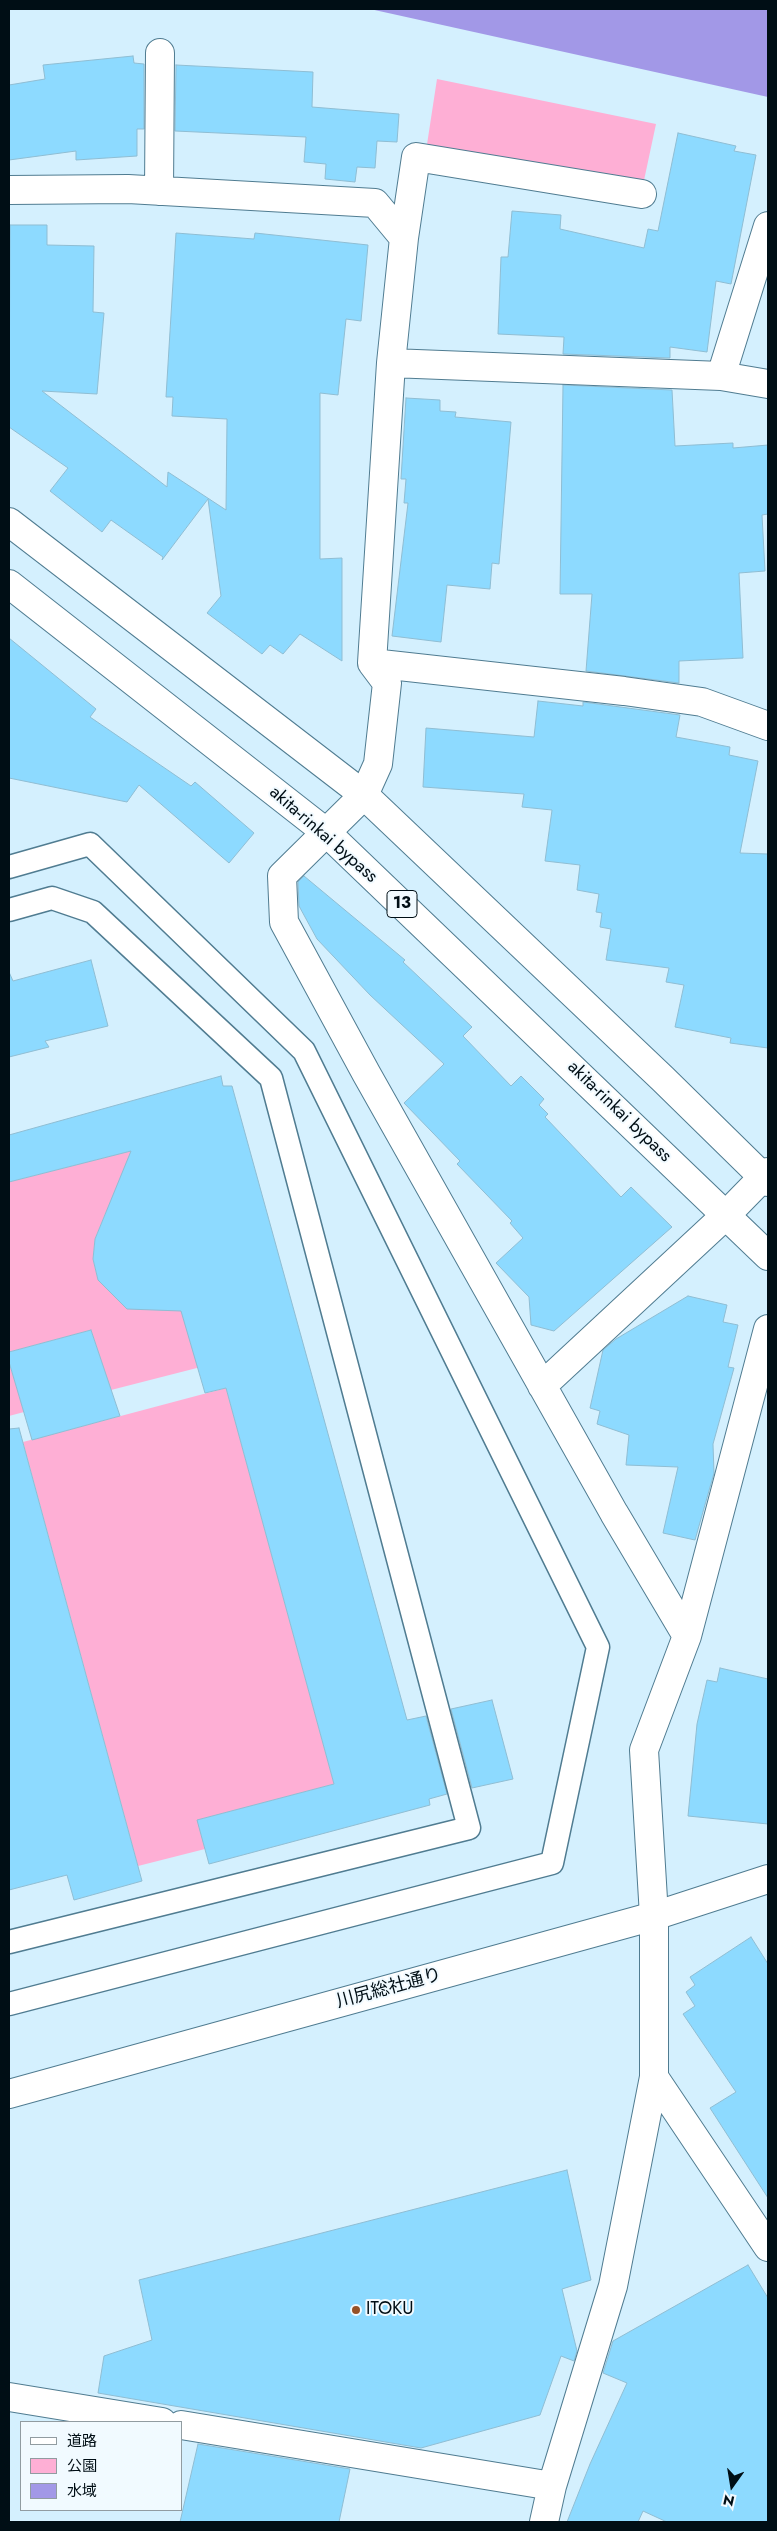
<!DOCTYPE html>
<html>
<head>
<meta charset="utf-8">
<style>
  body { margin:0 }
  #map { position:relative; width:777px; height:2531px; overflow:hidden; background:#d4f0fe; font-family:Jost,"Noto Sans JP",sans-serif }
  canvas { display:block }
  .frame { position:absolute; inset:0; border:10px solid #000e15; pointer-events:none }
  .legend { position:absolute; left:20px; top:2421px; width:162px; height:90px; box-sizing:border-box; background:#f1faff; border:1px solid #919ca1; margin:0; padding:6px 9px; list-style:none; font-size:15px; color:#000e15 }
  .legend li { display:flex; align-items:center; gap:10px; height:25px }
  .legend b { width:25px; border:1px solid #919ca1 }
  .north { position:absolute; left:707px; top:2461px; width:50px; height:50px; -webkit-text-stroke:4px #f1faff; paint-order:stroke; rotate:193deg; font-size:14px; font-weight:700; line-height:20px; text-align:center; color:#000e15 }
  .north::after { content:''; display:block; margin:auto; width:18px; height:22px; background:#000e15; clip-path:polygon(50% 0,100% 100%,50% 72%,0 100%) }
</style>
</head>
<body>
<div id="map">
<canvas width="777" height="2531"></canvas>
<div class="frame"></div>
<ul class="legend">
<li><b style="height:6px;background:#fff"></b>道路</li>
<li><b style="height:14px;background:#feafd5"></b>公園</li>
<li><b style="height:14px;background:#a298e7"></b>水域</li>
</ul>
<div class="north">N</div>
</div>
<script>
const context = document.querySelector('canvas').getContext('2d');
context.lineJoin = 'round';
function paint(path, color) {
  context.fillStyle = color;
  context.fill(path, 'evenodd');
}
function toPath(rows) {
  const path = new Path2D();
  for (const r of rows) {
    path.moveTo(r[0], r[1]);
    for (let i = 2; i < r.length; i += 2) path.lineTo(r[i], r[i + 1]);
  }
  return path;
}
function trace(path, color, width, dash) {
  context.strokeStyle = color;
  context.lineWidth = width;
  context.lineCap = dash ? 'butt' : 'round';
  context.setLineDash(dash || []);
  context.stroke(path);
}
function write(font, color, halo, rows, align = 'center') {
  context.font = font + ' Jost,"Noto Sans JP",sans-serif';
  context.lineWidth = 4;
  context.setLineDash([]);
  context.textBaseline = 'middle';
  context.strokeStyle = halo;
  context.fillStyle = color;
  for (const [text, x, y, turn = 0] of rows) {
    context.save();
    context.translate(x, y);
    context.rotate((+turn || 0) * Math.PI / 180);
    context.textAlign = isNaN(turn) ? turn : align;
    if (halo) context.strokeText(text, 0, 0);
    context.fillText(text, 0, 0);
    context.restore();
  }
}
const green = toPath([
  [437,79,656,124,643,185,426,151],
  [173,1140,121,1199,106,1212,95,1239,93,1259,98,1280,180,1307,232,1359,111,1390,91,1330,9,1352,9,1182],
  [9,1362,24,1412,9,1416],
  [226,1388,334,1784,198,1820,205,1849,138,1866,23,1442]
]);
const water = toPath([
  [370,9,768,9,768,97]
]);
const building = toPath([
  [133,56,134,63,144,64,144,129,137,129,137,156,76,160,76,151,9,160,9,85,45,79,43,65,133,56],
  [176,65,313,72,312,107,399,114,397,142,377,141,375,168,357,167,355,182,325,179,326,164,304,162,306,137,175,131,176,65],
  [678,133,736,146,734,151,756,155,731,284,716,281,707,352,670,347,670,358,563,354,564,337,498,334,501,257,508,257,512,211,561,215,560,229,644,248,648,229,658,231,678,133],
  [10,225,47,225,47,245,94,246,93,312,104,313,97,394,42,391,167,487,168,472,226,510,227,419,172,416,173,397,166,397,176,233,254,239,255,233,368,245,361,321,346,319,338,395,320,393,320,559,342,558,342,661,300,634,283,654,270,645,262,654,207,613,221,596,208,499,162,560,163,557,111,520,102,532,50,491,68,468,9,427,10,225],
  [563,385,672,390,675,446,733,443,733,448,768,445,768,514,762,515,765,571,739,573,743,658,679,661,679,683,586,671,592,594,560,594,563,385],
  [406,398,440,400,440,411,456,412,455,417,511,422,499,564,492,563,490,589,447,585,441,642,392,636,408,503,404,503,406,479,401,479,406,398],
  [9,638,96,709,90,717,191,786,195,782,254,833,229,863,139,785,127,802,9,778,9,638],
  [538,701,583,706,583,702,680,715,676,737,730,747,729,755,758,761,740,853,768,854,768,1048,730,1043,731,1038,675,1027,684,985,666,982,669,968,606,960,611,929,600,927,602,913,596,912,599,894,577,890,580,865,545,861,552,810,522,807,524,794,423,787,426,728,534,737,538,701],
  [304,876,405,960,403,962,472,1027,463,1036,511,1086,521,1076,544,1099,539,1105,548,1114,545,1117,621,1197,631,1187,672,1227,554,1331,531,1325,529,1297,496,1263,523,1238,510,1223,512,1221,457,1164,460,1161,404,1103,444,1064,370,995,317,939,299,906,298,882,304,876],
  [91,960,108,1026,45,1041,49,1047,9,1057,9,972,13,981,91,960],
  [221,1076,223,1086,232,1086,407,1720,426,1716,447,1794,429,1799,430,1805,209,1864,197,1820,334,1784,226,1388,205,1393,181,1311,127,1309,98,1280,93,1259,95,1239,131,1151,9,1182,9,1135,221,1076],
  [688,1296,727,1305,723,1322,738,1325,728,1367,734,1368,713,1444,714,1473,695,1540,663,1533,678,1467,626,1465,629,1435,597,1424,600,1411,590,1408,603,1350,616,1339,688,1296],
  [91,1330,120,1416,32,1440,9,1362,9,1352,91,1330],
  [19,1428,142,1881,74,1900,67,1875,9,1890,9,1429,19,1428],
  [720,1668,768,1679,768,1824,688,1816,697,1724,707,1680,717,1682,720,1668],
  [492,1700,513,1779,472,1788,451,1709,492,1700],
  [751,1937,768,1964,768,2198,710,2108,736,2092,683,2014,695,2006,686,1992,695,1985,690,1977,751,1937],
  [567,2170,591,2280,562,2289,577,2351,574,2361,561,2356,540,2415,421,2448,98,2393,104,2356,152,2340,139,2280,567,2170],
  [748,2265,768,2298,768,2522,667,2522,643,2511,638,2522,567,2522,590,2464,627,2383,603,2373,613,2341,748,2265],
  [198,2444,350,2469,339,2522,180,2522,198,2444]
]);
const lane = toPath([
  [9,867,90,844,304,1051,598,1647,552,1863,9,2004],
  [9,910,52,898,93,912,271,1078,469,1828,9,1942]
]);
const street = toPath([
  [9,190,128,189,375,203,404,238,391,363,372,663,387,683,378,764,364,795,282,876,284,922,366,1073,614,1513,687,1636],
  [159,191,160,53],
  [404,238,416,157,642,194],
  [391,363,721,376,768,384],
  [721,376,768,226],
  [372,663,624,691,702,702,768,726],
  [542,1386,726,1215,768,1172],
  [654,2077,768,2247],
  [9,2397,162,2422],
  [181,2425,552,2486],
  [544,2522,552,2486,613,2286,654,2077,654,1916,644,1750,687,1636,768,1329]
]);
const secondary = toPath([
  [9,2094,654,1916,768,1879]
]);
const highway = toPath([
  [9,522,364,795,663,1079,768,1182],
  [9,584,327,833,768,1256]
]);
const markers = [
  [356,2310,5,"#965127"]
];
const shields = [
  [402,904,30]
];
const shieldNames = [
  ["13",402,904]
];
const streetNames = [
  ["akita-rinkai bypass",323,835,41],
  ["akita-rinkai bypass",619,1112,44],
  ["川尻総社通り",389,1989,-15]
];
const poiNames = [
  ["ITOKU",366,2310]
];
paint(green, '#feafd5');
paint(water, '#a298e7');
paint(building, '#8ddaff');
trace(building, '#8fbdd3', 1);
trace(lane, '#507c91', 25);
trace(street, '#507c91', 30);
trace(secondary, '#507c91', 30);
trace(highway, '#507c91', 30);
trace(lane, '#fff', 22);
trace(street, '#fff', 28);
trace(secondary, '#fff', 28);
trace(highway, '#fff', 28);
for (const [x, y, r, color] of markers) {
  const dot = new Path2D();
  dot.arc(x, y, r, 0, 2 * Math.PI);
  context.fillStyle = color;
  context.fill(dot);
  trace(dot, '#f1faff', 2);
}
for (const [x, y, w] of shields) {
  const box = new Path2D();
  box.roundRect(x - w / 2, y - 13.5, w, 27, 4);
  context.fillStyle = '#f1faff';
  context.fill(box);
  trace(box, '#000e15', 1);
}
write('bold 16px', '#000e15', null, shieldNames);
write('18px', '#000e15', '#f1faff', streetNames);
write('18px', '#000e15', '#f1faff', poiNames, 'left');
</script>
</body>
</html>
